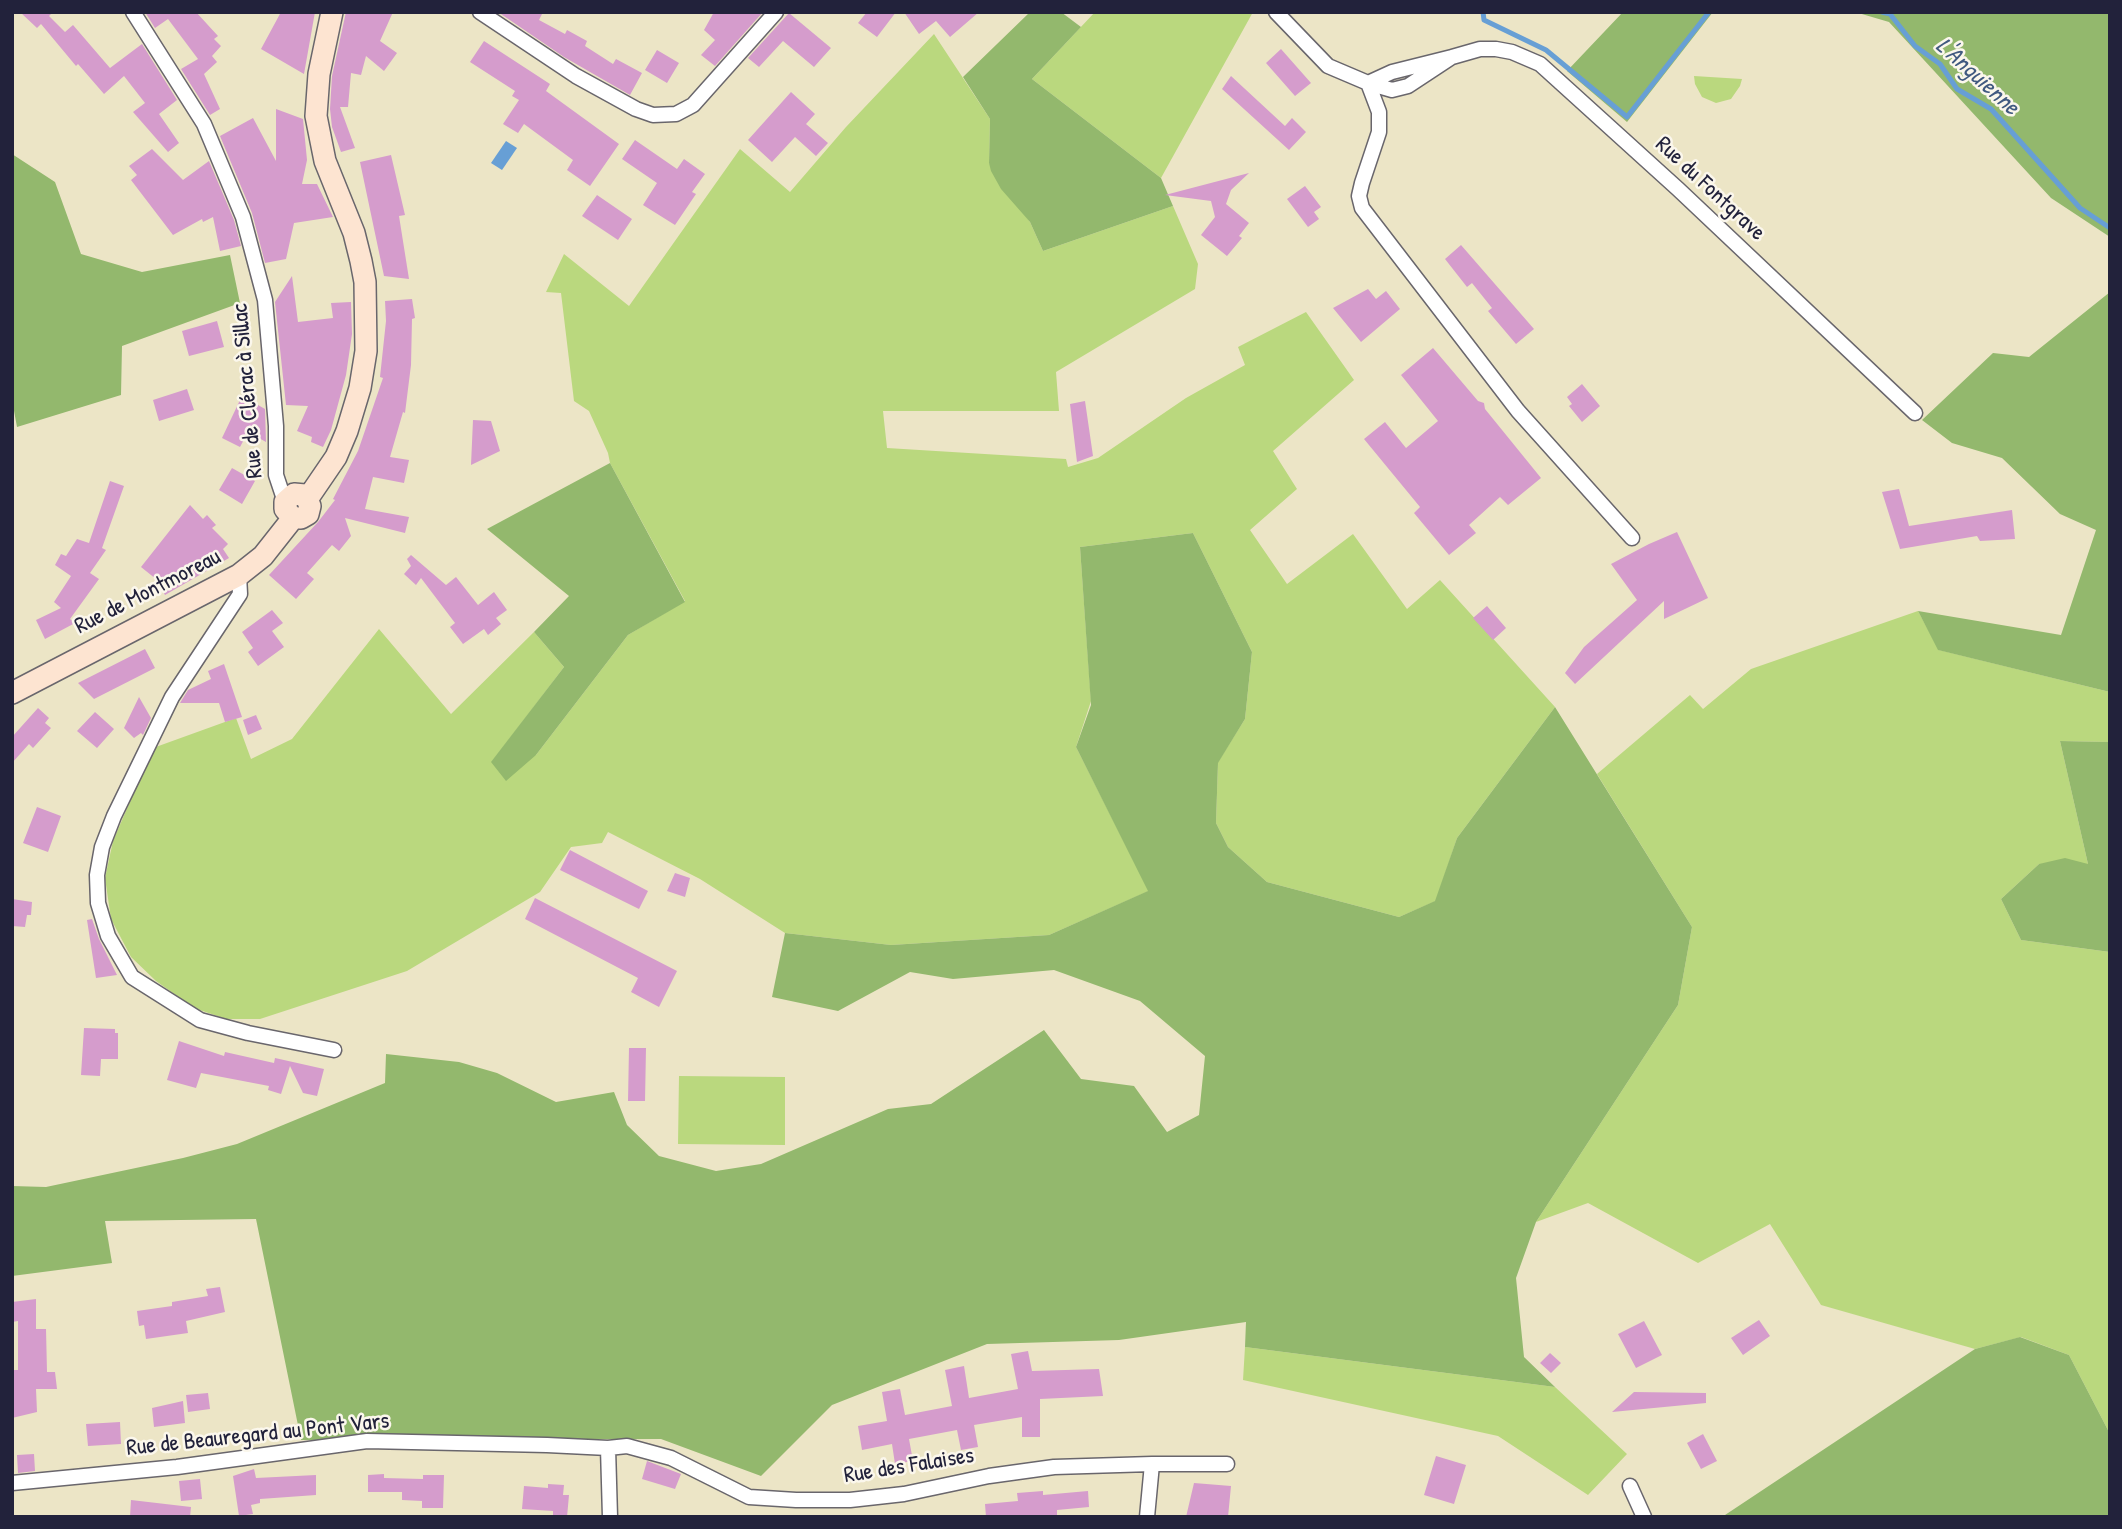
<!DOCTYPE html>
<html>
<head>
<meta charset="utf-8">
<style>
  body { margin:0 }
  #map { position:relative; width:2122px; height:1529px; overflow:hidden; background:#ece5c6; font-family:"Patrick Hand",sans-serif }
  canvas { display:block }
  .frame { position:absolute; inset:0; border:14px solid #22223b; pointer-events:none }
</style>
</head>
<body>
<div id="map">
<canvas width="2122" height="1529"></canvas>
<div class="frame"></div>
</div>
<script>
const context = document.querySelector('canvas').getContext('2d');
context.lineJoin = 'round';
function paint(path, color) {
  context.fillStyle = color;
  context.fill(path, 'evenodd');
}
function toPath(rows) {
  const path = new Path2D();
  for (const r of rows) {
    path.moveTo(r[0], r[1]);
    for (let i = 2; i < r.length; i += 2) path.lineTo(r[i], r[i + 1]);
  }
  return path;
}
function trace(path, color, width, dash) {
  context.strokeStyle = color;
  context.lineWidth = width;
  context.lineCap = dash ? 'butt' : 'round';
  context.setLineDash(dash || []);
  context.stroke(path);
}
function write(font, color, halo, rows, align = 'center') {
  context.font = font + ' "Patrick Hand",sans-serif';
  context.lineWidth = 5;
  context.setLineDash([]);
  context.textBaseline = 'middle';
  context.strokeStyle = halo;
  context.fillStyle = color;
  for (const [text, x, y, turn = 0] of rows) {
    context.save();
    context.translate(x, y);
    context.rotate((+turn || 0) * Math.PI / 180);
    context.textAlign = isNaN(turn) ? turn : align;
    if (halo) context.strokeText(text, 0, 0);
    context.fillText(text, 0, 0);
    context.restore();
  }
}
const green = toPath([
  [1095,12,1253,12,1161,178,1032,79],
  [934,34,990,119,989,163,1030,222,1043,251,1173,206,1198,264,1195,289,1056,372,1059,411,883,411,887,448,1066,459,1068,467,1098,458,1186,398,1245,365,1238,347,1306,312,1354,380,1273,451,1297,489,1250,530,1287,584,1353,534,1407,609,1440,580,1555,707,1457,838,1436,901,1399,917,1267,882,1228,847,1216,823,1218,762,1245,719,1252,652,1193,533,1080,547,1091,701,1076,747,1149,891,1049,935,891,945,785,933,700,879,608,832,602,843,571,847,540,892,407,971,260,1019,226,1019,194,1008,156,981,131,957,111,919,105,878,113,841,153,748,236,718,251,759,292,739,379,629,451,714,534,632,564,667,492,762,536,755,628,635,685,601,610,463,608,453,589,411,574,401,561,293,546,292,564,254,629,306,740,149,790,192,846,127],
  [1694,76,1742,79,1740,86,1731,99,1716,103,1702,97,1695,84],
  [1918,611,1939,650,2110,692,2110,742,2060,741,2088,864,2039,864,2001,899,2021,940,2110,952,2110,1434,2069,1355,2021,1337,1975,1349,1821,1305,1770,1224,1698,1263,1588,1203,1536,1222,1678,1005,1692,927,1597,774,1690,695,1703,709,1751,669],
  [679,1076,785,1077,785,1145,678,1144],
  [1245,1347,1555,1387,1627,1454,1588,1495,1498,1436,1243,1380]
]);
const forest = toPath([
  [1030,12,1061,12,1081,27,1032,79,1161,178,1173,206,1043,251,1030,222,1001,189,991,171,989,163,990,119,963,77],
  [1623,12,1713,12,1627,122,1567,71],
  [1855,12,2110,12,2110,237,2051,198,1889,22],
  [12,154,55,182,81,254,142,272,230,255,240,303,122,346,121,395,17,427,12,400],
  [2110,292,2110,692,1938,650,1918,611,2061,635,2096,530,2060,514,2002,458,1952,443,1922,420,1993,353,2029,357],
  [610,463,685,602,628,635,536,755,506,781,491,762,564,667,534,632,569,596,487,529],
  [1193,533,1252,652,1245,719,1218,763,1216,823,1228,847,1267,882,1399,917,1435,901,1457,838,1555,707,1692,927,1678,1005,1536,1222,1516,1278,1524,1357,1555,1387,1245,1347,1246,1322,1119,1340,987,1344,832,1405,761,1476,661,1439,301,1440,256,1219,105,1221,112,1263,12,1276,12,1186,46,1187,183,1158,237,1144,385,1083,386,1054,459,1062,497,1073,556,1102,614,1092,627,1125,659,1156,716,1171,761,1164,888,1109,931,1104,1044,1030,1081,1079,1134,1086,1167,1132,1199,1115,1205,1056,1140,1001,1054,970,953,979,910,972,838,1011,772,997,785,933,891,945,1049,935,1148,891,1076,747,1091,705,1080,547],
  [2060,741,2110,742,2110,952,2021,940,2001,899,2039,864,2065,858,2088,864],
  [2020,1337,2069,1355,2110,1434,2110,1517,1722,1517,1975,1349]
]);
const water = toPath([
  [506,141,517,148,502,170,491,163]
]);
const stream = toPath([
  [1483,12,1484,20,1546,50,1627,117,1709,12],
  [1882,12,1890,14,1915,46,1940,64,1957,89,1991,109,2080,208,2110,228]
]);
const building = toPath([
  [20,12,53,12,49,16,65,32,73,25,110,68,142,44,177,100,159,114,179,143,168,152,133,112,145,103,124,76,104,94,78,64,76,66,41,24,37,28],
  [145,12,196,12,218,36,214,39,221,46,212,56,217,62,204,74,220,109,210,115,181,69,198,59,168,19,155,28],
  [281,12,315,12,304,74,261,49],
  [346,12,393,12,380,41,397,53,384,71,366,56,361,75,351,73,348,107,340,107,355,148,341,152,332,127,330,109,332,76],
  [498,12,543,12,539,20,565,34,567,30,587,41,585,46,613,64,616,59,642,73,630,95,564,57],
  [714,12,763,12,715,66,701,55,715,40,704,30],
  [867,12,896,12,877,37,858,23],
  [904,12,979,12,950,37,936,21,919,34],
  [789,13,831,48,814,67,783,41,759,67,748,58],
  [484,41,550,84,546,91,619,144,590,186,567,170,573,160,524,124,518,133,503,124,519,100,512,96,515,91,470,62],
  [1281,49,1311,83,1295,96,1266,63],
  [657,50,679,63,667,83,645,70],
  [1231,76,1285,126,1292,118,1306,132,1289,150,1222,89],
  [791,92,815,114,806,124,828,143,816,156,795,137,772,162,748,140],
  [276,109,303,119,307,160,302,184,317,184,333,217,294,223,286,259,265,263,252,213,220,136,253,118,276,161],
  [635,140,677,169,684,159,705,174,692,192,696,194,675,225,643,205,657,183,622,159],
  [152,149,183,180,209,161,234,220,241,246,220,251,213,217,203,222,202,219,173,235,131,180,137,175,129,166],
  [391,155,405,215,399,216,409,279,384,276,360,162],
  [1249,173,1231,190,1226,204,1249,223,1239,236,1242,238,1227,256,1201,235,1215,217,1211,201,1165,195],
  [1305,186,1321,207,1314,212,1319,219,1308,227,1287,199],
  [597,195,632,219,618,240,582,216],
  [1461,245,1534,329,1516,344,1488,311,1492,308,1472,283,1467,287,1445,259],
  [292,276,298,322,333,318,331,303,351,302,352,334,346,375,331,430,323,447,311,442,312,437,297,431,308,406,286,405,275,302],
  [1368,289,1376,299,1386,291,1400,309,1361,342,1333,308],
  [412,299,415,318,412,319,411,365,405,413,403,412,390,457,409,460,404,483,373,477,365,509,409,517,405,533,345,518,351,536,339,551,332,545,307,573,314,579,296,599,269,575,318,522,335,500,333,499,358,451,383,378,380,377,386,321,385,301],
  [217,321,224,347,189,356,182,331],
  [1433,348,1478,401,1484,403,1485,409,1541,478,1508,505,1500,497,1469,525,1476,533,1449,555,1414,513,1420,507,1364,439,1385,422,1406,448,1438,421,1401,375],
  [1582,384,1600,406,1582,422,1569,406,1572,404,1567,397],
  [187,389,194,410,159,421,153,400],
  [240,400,249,404,251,401,265,409,266,442,248,432,240,447,222,438],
  [1085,401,1093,456,1077,462,1070,404],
  [473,420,491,421,500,451,471,465],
  [232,468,255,481,242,504,219,490],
  [110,481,124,486,102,548,106,550,90,573,99,579,70,619,75,623,45,639,36,620,61,608,54,602,71,576,55,565,61,554,66,556,77,539,89,543],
  [1899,489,1909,526,2012,510,2015,539,1980,541,1977,536,1900,549,1882,492],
  [190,505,203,519,207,515,216,525,212,528,228,544,223,549,229,558,165,595,156,579,141,567],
  [1677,532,1708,598,1664,619,1664,601,1575,684,1565,673,1584,647,1637,600,1611,564,1649,544],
  [411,555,446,585,456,577,478,605,494,592,507,610,496,618,501,624,488,635,484,629,463,644,450,627,455,623,421,578,416,585,404,574,411,566,407,559],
  [1487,606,1506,628,1493,640,1473,618],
  [272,610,283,623,272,631,284,647,258,666,248,652,253,648,242,632],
  [145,649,155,668,94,699,78,683],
  [224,664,242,717,225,722,219,703,180,703,188,690,211,679,208,671],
  [139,697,151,718,143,735,141,733,134,738,124,728],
  [38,708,49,718,45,723,51,728,33,748,29,744,12,763,12,737],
  [95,712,114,729,97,748,77,731],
  [256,715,262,729,248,735,243,720],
  [37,807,61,816,48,852,23,843],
  [570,850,648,891,639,909,560,870],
  [675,873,690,878,685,897,667,891],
  [535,898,677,971,659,1007,631,992,638,978,525,919],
  [12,899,32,902,31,915,27,915,25,927,12,926],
  [92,919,99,939,117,975,96,978,87,920],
  [84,1028,115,1029,115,1033,118,1033,118,1059,101,1059,100,1076,81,1075],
  [179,1041,224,1056,225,1052,274,1063,275,1058,324,1069,317,1096,303,1093,290,1066,281,1094,268,1090,269,1086,201,1073,196,1088,167,1080],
  [629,1048,646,1048,645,1101,628,1101],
  [220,1287,225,1312,186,1321,188,1333,146,1339,144,1325,139,1326,137,1311,172,1306,172,1302,208,1296,206,1289],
  [36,1299,36,1329,46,1329,47,1372,55,1372,57,1389,36,1389,37,1412,12,1418,12,1370,18,1370,18,1321,12,1322,12,1302],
  [1759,1320,1770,1336,1743,1355,1731,1338],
  [1644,1321,1662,1355,1636,1368,1618,1334],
  [1028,1351,1032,1371,1099,1369,1103,1396,1040,1399,1040,1437,1022,1437,1022,1417,974,1425,978,1447,961,1450,957,1430,909,1439,913,1461,895,1464,892,1444,862,1450,858,1426,887,1421,882,1392,900,1389,905,1415,952,1406,945,1370,964,1366,969,1398,1018,1389,1011,1354],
  [1550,1353,1561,1363,1551,1373,1540,1363],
  [1634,1392,1706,1393,1706,1403,1612,1412],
  [208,1393,210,1409,188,1412,186,1395],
  [183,1401,185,1423,154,1427,152,1408],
  [120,1422,121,1444,88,1446,86,1424],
  [1703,1434,1717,1461,1701,1469,1687,1443],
  [34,1454,35,1471,18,1473,17,1455],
  [1436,1456,1466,1465,1454,1504,1424,1495],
  [647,1461,681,1474,675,1489,642,1479],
  [254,1469,256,1478,316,1475,316,1495,260,1499,260,1503,251,1505,253,1514,239,1516,233,1476],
  [384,1474,384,1478,423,1479,423,1475,444,1475,443,1508,422,1508,422,1501,402,1500,402,1492,368,1492,368,1475],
  [200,1479,202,1499,181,1501,179,1481],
  [1194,1483,1231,1486,1228,1517,1186,1517],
  [548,1484,564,1485,563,1495,569,1495,567,1517,553,1517,553,1511,522,1509,524,1486,548,1488],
  [1043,1491,1043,1495,1088,1491,1089,1507,1057,1510,1057,1517,986,1517,985,1504,1018,1501,1017,1493],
  [131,1500,191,1507,190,1517,130,1517]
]);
const street = toPath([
  [133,12,204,124,243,217,265,300,276,426,276,475,285,502],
  [480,12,576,76,636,109,653,115,676,114,693,105,776,12],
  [1276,12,1328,66,1368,83,1392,90,1408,86,1452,57,1392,72,1368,83],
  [1452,57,1480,49,1496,49,1512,52,1540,64,1678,189,1915,413],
  [1368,83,1379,112,1379,132,1362,183,1359,196,1362,208,1518,411,1632,538],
  [239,575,240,594,172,697,114,816,102,847,97,875,98,903,108,936,132,977,200,1020,248,1033,334,1050],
  [608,1448,627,1446,671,1458,749,1497,796,1500,850,1500,904,1494,989,1476,1054,1467,1152,1464,1227,1464],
  [12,1483,177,1467,367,1441,547,1445,608,1448,610,1517],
  [1630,1486,1644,1517],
  [1147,1517,1152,1464]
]);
const secondary = toPath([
  [308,498,336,457,347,431,360,388,366,351,365,282,361,261,354,233,325,161,316,116,319,74,332,12],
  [12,693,239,575,263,556,293,518,301,518,308,514,310,506,305,495,294,494,285,502,285,509,293,518]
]);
const streetNames = [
  ["Rue du Fontgrave",1710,189,43],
  ["Rue de Clérac à Sillac",248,391,-95],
  ["Rue de Montmoreau",148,592,-27],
  ["Rue de Beauregard au Pont Vars",258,1435,-6],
  ["Rue des Falaises",909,1466,-9]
];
const waterNames = [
  ["L'Anguienne",1977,77,42]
];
paint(green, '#bad87e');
paint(forest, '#93b86d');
paint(water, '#679fd5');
trace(stream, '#679fd5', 5);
paint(building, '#d59ccc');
trace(street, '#69666c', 17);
trace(secondary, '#69666c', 24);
trace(street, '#fff', 14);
trace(secondary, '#fde4d1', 21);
write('23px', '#22223b', '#fbf7ec', streetNames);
write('italic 24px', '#415a80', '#fbf7ec', waterNames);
</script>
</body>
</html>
